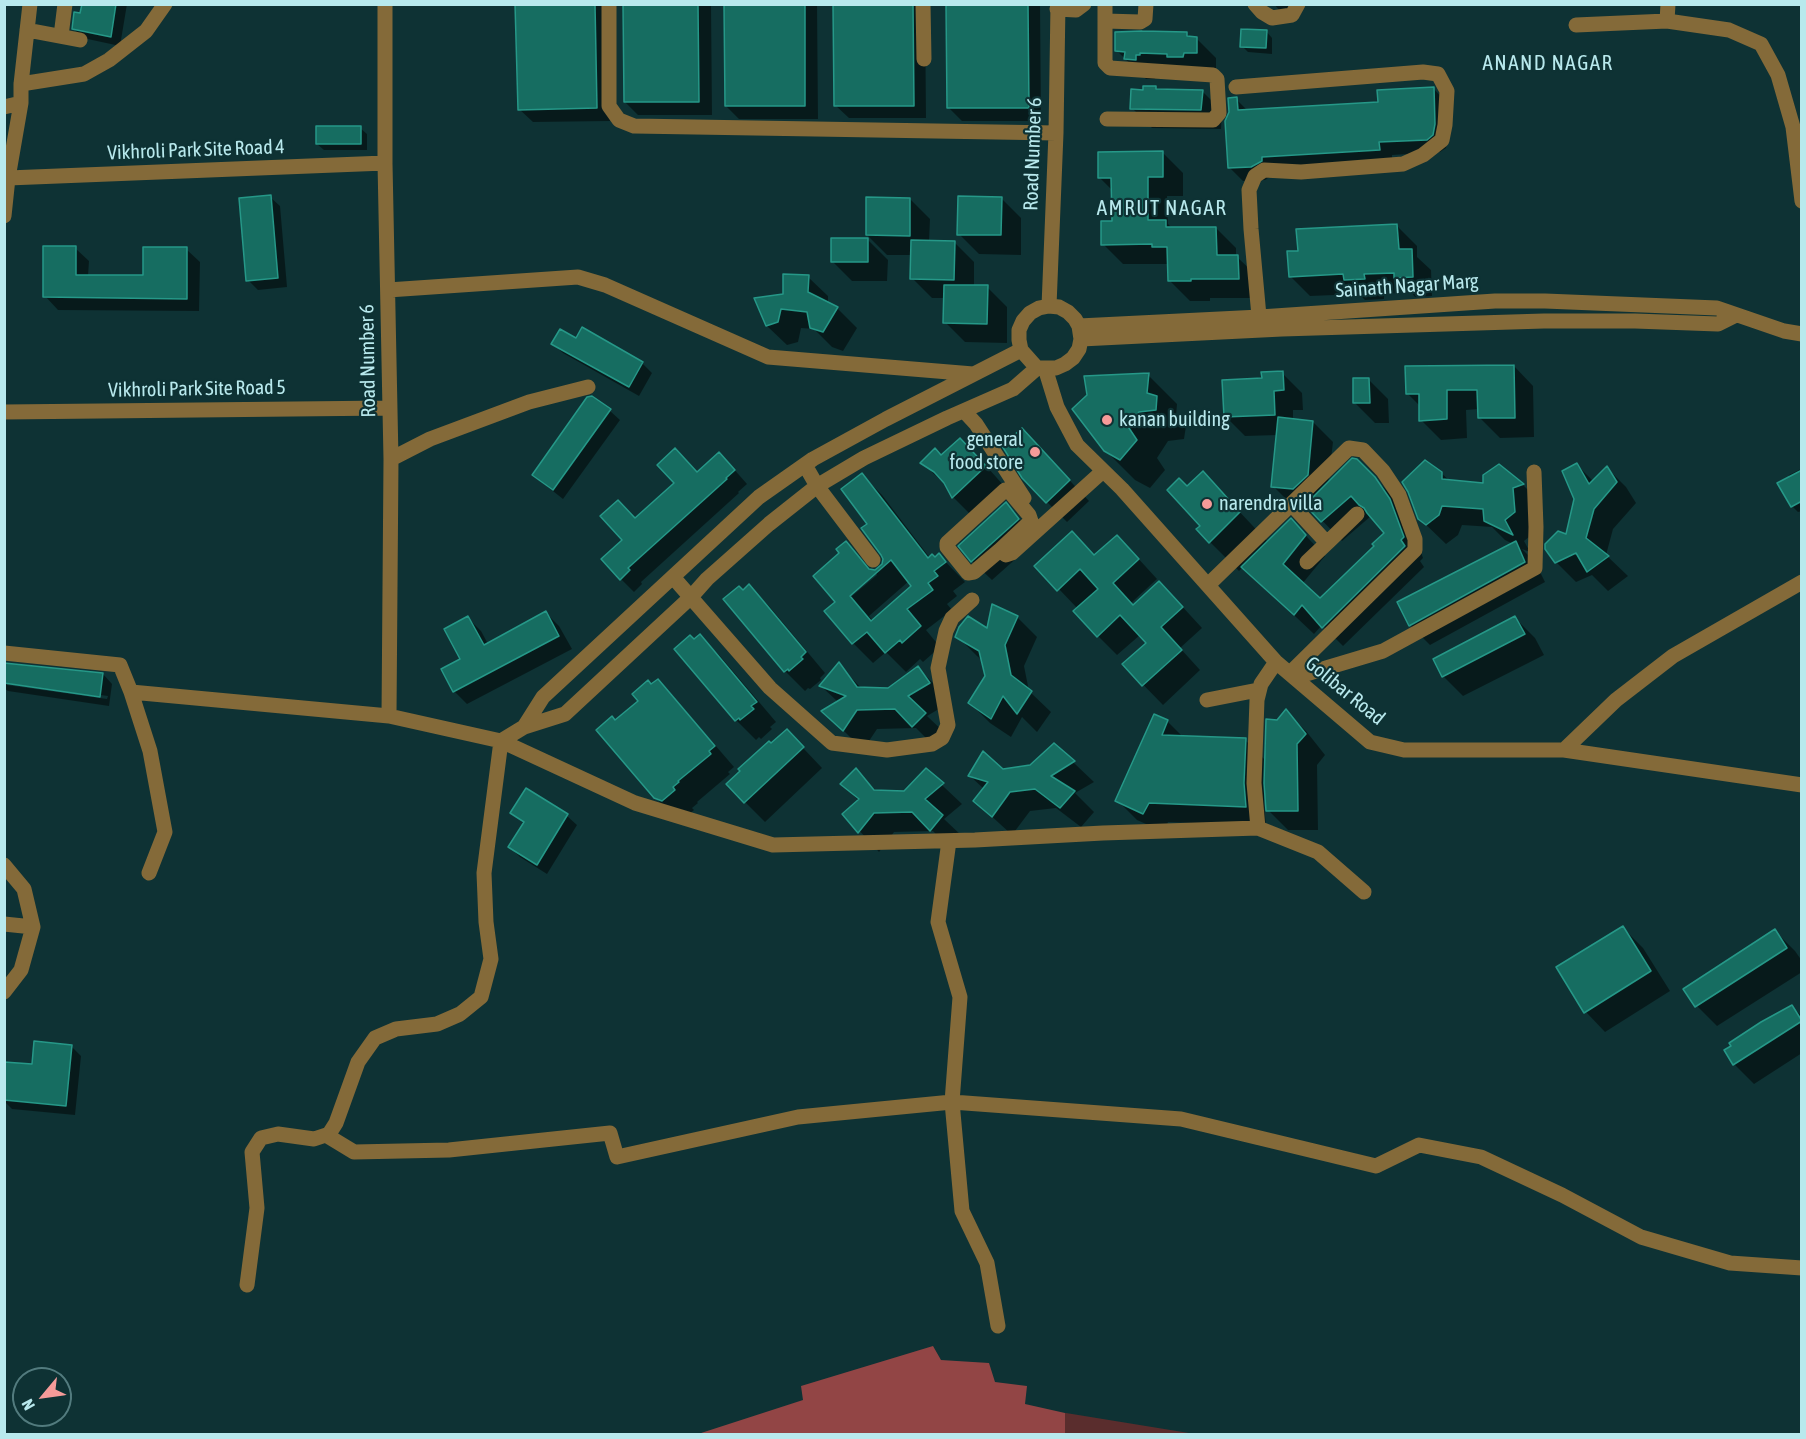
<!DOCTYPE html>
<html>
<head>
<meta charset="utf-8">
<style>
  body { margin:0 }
  #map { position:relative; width:1806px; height:1439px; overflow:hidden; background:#0e3234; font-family:"Asap Condensed",sans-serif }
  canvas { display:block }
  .frame { position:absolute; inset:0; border:6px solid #b8e9ed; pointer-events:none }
  .north { position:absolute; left:12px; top:1367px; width:60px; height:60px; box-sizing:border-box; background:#0e3234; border:2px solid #527b7e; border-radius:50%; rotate:241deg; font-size:16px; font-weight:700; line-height:24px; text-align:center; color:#b8e9ed }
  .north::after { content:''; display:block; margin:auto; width:21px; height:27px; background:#f59b99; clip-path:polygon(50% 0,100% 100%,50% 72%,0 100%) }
</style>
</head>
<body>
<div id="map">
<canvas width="1806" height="1439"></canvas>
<div class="frame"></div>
<div class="north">N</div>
</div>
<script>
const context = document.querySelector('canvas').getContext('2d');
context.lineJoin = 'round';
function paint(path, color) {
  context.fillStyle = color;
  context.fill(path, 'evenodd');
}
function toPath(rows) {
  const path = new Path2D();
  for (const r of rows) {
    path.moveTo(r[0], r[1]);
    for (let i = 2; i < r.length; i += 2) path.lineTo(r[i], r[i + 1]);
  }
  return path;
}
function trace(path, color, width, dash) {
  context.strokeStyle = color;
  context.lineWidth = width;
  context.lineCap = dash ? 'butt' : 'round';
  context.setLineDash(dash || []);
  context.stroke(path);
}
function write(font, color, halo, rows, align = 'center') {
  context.font = font + ' "Asap Condensed",sans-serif';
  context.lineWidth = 4.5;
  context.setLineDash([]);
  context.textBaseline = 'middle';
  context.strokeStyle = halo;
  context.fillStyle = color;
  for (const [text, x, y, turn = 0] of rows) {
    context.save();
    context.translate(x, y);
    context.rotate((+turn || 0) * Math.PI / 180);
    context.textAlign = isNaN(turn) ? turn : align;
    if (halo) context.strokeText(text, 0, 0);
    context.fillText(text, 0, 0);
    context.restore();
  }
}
const green = toPath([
  [1065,1413,1066,1413,1195,1434,1065,1434]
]);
const forest = toPath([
  [933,1346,941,1360,989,1363,995,1382,1027,1386,1025,1404,1065,1413,1065,1434,698,1434,803,1400,801,1386]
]);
const shadow = toPath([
  [83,4,127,4,120,46,83,38,73,28,81,15],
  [517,4,607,4,610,121,533,122,519,109],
  [624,4,711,4,712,115,638,115,625,102],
  [725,4,817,4,818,119,739,119,726,106],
  [835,4,925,4,926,118,849,118,835,105],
  [948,4,1040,4,1041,121,962,121,949,108],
  [1274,4,1302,4,1285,17],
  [1266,31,1272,38,1272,54,1248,52,1242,46],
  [1187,34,1191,38,1196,38,1216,58,1216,73,1156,74,1155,79,1146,79,1116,50],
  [1156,88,1158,90,1202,91,1222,111,1221,129,1152,128,1132,108],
  [1433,88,1446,102,1448,138,1446,148,1440,152,1392,155,1392,163,1274,174,1265,180,1243,181,1229,167,1236,99,1248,111,1379,104],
  [360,128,367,134,367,150,324,150,317,144],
  [1163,153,1183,173,1183,196,1167,196,1168,224,1173,229,1216,228,1236,248,1236,256,1257,276,1258,298,1210,298,1210,301,1190,301,1170,281,1169,264,1123,264,1103,244,1114,222,1113,191,1100,178],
  [270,197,280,206,287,287,258,290,248,280],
  [1001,198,1021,218,1021,255,979,254,959,234],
  [910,199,930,219,929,242,954,242,974,262,974,287,987,287,1007,307,1007,343,965,342,945,322,945,298,932,298,912,278,912,255,887,255,867,235],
  [1397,226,1417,246,1417,257,1431,270,1432,296,1415,297,1411,292,1384,294,1384,299,1365,300,1359,294,1310,296,1290,276,1299,252],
  [868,240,888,260,887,281,852,281,832,261],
  [75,248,89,261,88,276,145,277,186,249,200,262,199,311,58,310,45,296],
  [808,277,828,296,828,304,837,308,857,328,843,351,832,347,814,329,801,328,798,342,787,345,767,326,757,299,784,296],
  [576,340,642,363,652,373,639,396,563,353,553,344],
  [1514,366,1533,386,1534,437,1500,438,1480,418,1479,409,1466,410,1467,438,1441,440,1421,420,1420,406,1407,393],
  [1282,373,1302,393,1303,410,1293,410,1293,420,1313,422,1333,442,1328,484,1357,460,1395,499,1410,521,1423,558,1420,561,1424,567,1343,646,1322,625,1314,634,1243,567,1239,571,1210,542,1198,529,1202,526,1187,488,1203,473,1268,542,1291,520,1325,556,1302,584,1320,600,1376,546,1386,533,1371,516,1342,541,1310,508,1293,506,1273,486,1278,435,1245,436,1225,416,1264,380],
  [1148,375,1177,404,1176,416,1186,426,1184,439,1168,441,1157,458,1165,470,1150,488,1135,480,1105,450],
  [1368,379,1388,399,1389,423,1375,423,1355,403],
  [592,397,610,411,620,420,563,499,544,484,534,475],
  [1022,430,1089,501,1067,522,1047,502],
  [942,457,980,459,1005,487,973,517,953,497,947,486,922,463],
  [1577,465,1594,482,1607,468,1626,487,1636,503,1613,529,1606,555,1628,576,1608,591,1592,575,1576,582,1556,562,1568,536,1575,499],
  [1499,466,1523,485,1542,504,1534,533,1524,541,1530,552,1522,549,1535,562,1545,582,1430,645,1410,625,1513,544,1505,540,1492,527,1462,525,1458,535,1446,544,1419,518,1441,473,1450,481,1484,484],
  [732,467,747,484,738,492,739,493,641,582,642,584,634,592,621,579,624,540,635,519,697,474],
  [1801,469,1802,511,1798,512,1792,506,1789,475],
  [862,475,882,495,930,558,935,559,939,555,965,582,953,591,957,596,947,604,952,610,926,630,940,647,923,662,920,659,906,672,886,652,873,663,853,643,826,611,837,602,841,553,846,543,872,571,875,571,883,565,884,559,869,524],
  [875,572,877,575,845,602,843,599],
  [909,581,913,586,873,621,869,616],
  [1006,505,1038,539,992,580,972,561],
  [1095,556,1136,556,1157,579,1131,603,1134,606,1179,603,1202,628,1180,648,1200,670,1163,705,1124,665,1148,643,1140,635,1117,655,1098,636,1078,609,1037,566],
  [749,587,769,606,825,673,820,678,821,680,810,689,808,688,805,691,785,671],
  [993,606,1018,618,1037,637,1024,666,1029,691,1051,712,1037,732,1022,717,1011,737,990,723,970,703,986,676,982,660,977,656,957,636,988,631],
  [546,613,559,626,572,649,467,704,454,691,462,660,468,618,481,631,488,644],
  [1515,618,1535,638,1544,655,1463,696,1443,676],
  [700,636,720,656,776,722,770,727,772,729,761,739,759,737,756,740,736,720,676,649,694,641],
  [4,664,103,674,112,684,109,706,8,691,4,688],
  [7,682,108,696,107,699,7,685],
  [839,665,862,689,888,690,918,668,938,688,949,703,927,716,945,733,933,745,916,728,877,729,863,750,843,730,838,702,821,686],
  [658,681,677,701,734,767,728,772,730,774,697,802,698,803,692,808,694,810,683,820,675,818,655,797,616,722,640,701],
  [1286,712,1306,731,1325,755,1317,765,1318,830,1288,830,1268,810,1266,792,1264,792,1264,804,1266,826,1168,822,1164,832,1137,820,1117,800,1167,721,1183,737,1245,740,1266,761,1278,721],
  [787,731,822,768,765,822,745,802,772,745],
  [1055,745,1094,782,1075,793,1094,812,1081,827,1056,808,1030,811,1012,835,975,801,984,789,970,776,1031,766],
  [856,770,877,792,905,793,927,771,962,804,944,819,962,836,951,850,933,831,894,832,879,852,844,814,859,801,842,784],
  [512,813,567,816,577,825,547,874,520,857,510,847,524,824],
  [1623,928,1643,948,1670,991,1605,1032,1586,1012],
  [1775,931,1795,951,1802,961,1802,972,1717,1026,1697,1006,1686,989],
  [1792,1007,1802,1016,1802,1053,1754,1084,1734,1064],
  [71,1046,81,1056,75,1115,12,1109,4,1101,4,1077,33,1066]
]);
const building = toPath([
  [82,4,116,4,111,37,72,29,74,12,80,13,82,4],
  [515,4,595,4,597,108,518,110,515,4],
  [623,4,698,4,699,102,624,102,623,4],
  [724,4,805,4,805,106,725,106,724,4],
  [833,4,913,4,914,106,834,106,833,4],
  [946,4,1028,4,1029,108,947,108,946,4],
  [1241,29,1267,30,1266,48,1240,47,1241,29],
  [1142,31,1187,32,1187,36,1197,37,1197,53,1184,53,1183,57,1167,57,1167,54,1140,53,1140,55,1136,55,1136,60,1124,59,1125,52,1115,51,1115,32,1142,31],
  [1143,86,1156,86,1156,89,1203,90,1201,110,1130,109,1131,89,1143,90,1143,86],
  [1434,87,1435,124,1433,135,1427,140,1379,142,1380,150,1262,157,1262,161,1251,167,1228,168,1225,121,1229,112,1228,98,1237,97,1238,110,1378,102,1377,90,1434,87],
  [316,126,361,126,361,144,316,144,316,126],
  [1163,151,1163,177,1148,177,1148,220,1166,220,1166,227,1216,227,1217,255,1238,255,1239,279,1191,279,1191,281,1168,281,1167,247,1152,247,1152,244,1101,245,1101,221,1112,221,1111,178,1098,178,1098,152,1163,151],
  [271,195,278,278,246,281,239,198,271,195],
  [958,196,1002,197,1001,235,957,235,958,196],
  [866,197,910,198,910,236,866,235,866,197],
  [1397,224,1399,249,1412,249,1413,277,1394,278,1394,273,1364,274,1365,279,1344,280,1343,274,1289,277,1287,251,1298,251,1296,229,1397,224],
  [831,238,868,238,868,262,831,262,831,238],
  [911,240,955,241,954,280,910,279,911,240],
  [43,246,76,246,76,275,143,275,143,247,187,247,187,299,43,297,43,246],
  [783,274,809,275,808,292,838,307,823,332,810,328,807,312,781,309,778,322,766,326,754,298,783,294,783,274],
  [944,285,988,285,987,324,943,323,944,285],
  [582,327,643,362,629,387,551,344,560,329,576,338,582,327],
  [1514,365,1515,418,1478,418,1477,390,1447,390,1447,419,1419,421,1419,394,1406,394,1405,366,1514,365],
  [1283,371,1284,390,1274,391,1275,415,1224,417,1222,380,1262,378,1261,372,1283,371],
  [1149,373,1147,393,1157,396,1156,410,1139,412,1129,428,1137,440,1120,460,1104,451,1072,409,1087,395,1084,376,1149,373],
  [1353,378,1369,378,1370,403,1353,403,1353,378],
  [592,396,611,409,553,490,532,475,587,397,592,396],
  [1278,417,1313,421,1308,475,1293,489,1271,487,1278,417],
  [1022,428,1070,480,1046,503,1022,478,1002,446,1022,428],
  [960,438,986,466,952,498,944,483,934,472,920,463,935,448,941,455,960,438],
  [675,448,697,472,719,452,735,470,726,478,727,479,628,568,630,570,620,580,601,559,622,540,600,516,618,500,635,518,674,483,657,465,675,448],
  [1352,458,1357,459,1375,477,1390,499,1404,537,1401,540,1405,546,1322,628,1302,605,1294,615,1241,567,1291,518,1306,535,1283,564,1320,598,1345,574,1374,546,1372,544,1384,533,1367,513,1364,508,1359,505,1351,496,1321,522,1305,505,1352,458],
  [1425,460,1442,472,1442,479,1483,483,1483,475,1499,464,1524,484,1513,488,1515,512,1505,520,1513,535,1484,521,1483,509,1442,506,1439,515,1426,525,1418,519,1408,492,1402,482,1425,460],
  [1577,463,1589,484,1607,466,1617,482,1594,509,1586,538,1609,556,1587,572,1576,553,1555,563,1545,549,1545,544,1558,531,1566,534,1574,499,1562,471,1577,463],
  [1802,470,1802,501,1791,507,1777,483,1802,470],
  [1203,471,1240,512,1209,543,1196,529,1200,526,1167,490,1179,478,1187,486,1203,471],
  [862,473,928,558,932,554,935,557,939,553,946,562,934,571,938,576,928,583,933,590,907,609,921,626,902,643,900,640,885,653,867,632,852,644,824,611,835,602,813,576,839,553,836,549,846,541,869,569,875,570,882,564,883,559,881,555,861,528,867,524,841,489,862,473],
  [891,560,911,586,871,621,850,596,891,560],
  [1006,502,1019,519,971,562,958,546,1006,502],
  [1072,531,1094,555,1117,535,1139,559,1113,583,1133,605,1159,581,1183,607,1161,627,1182,650,1142,686,1122,664,1146,643,1120,615,1097,637,1073,611,1098,589,1080,569,1057,591,1034,566,1072,531],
  [1516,541,1525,562,1409,626,1397,602,1516,541],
  [749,584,806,652,801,657,803,659,789,671,788,669,784,672,723,599,739,586,743,590,749,584],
  [992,604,1018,616,1005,645,1011,675,1032,691,1017,714,1003,696,991,719,968,703,985,676,979,651,955,637,959,627,968,616,987,628,992,604],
  [546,611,559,636,453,692,441,669,460,659,444,629,468,616,484,645,546,611],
  [1515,616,1525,634,1442,677,1433,659,1515,616],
  [700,634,757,702,751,706,754,709,740,720,739,718,735,721,674,649,690,635,694,639,700,634],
  [839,662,857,687,888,688,918,666,930,683,908,696,926,713,912,727,895,709,857,710,843,731,821,711,846,696,819,686,839,662],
  [4,663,103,673,100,697,4,683,4,663],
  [658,679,715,746,709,751,711,754,678,781,679,782,673,787,675,790,662,801,654,798,596,730,612,716,615,720,638,701,632,694,648,680,651,684,658,679],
  [1286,709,1306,734,1297,744,1298,811,1266,811,1264,783,1266,719,1277,720,1286,709],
  [1154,714,1168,720,1162,735,1246,738,1244,783,1246,807,1149,803,1143,814,1115,801,1154,714],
  [787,729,804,747,744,803,726,784,740,771,738,769,769,741,771,743,787,729],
  [1054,743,1075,761,1051,776,1075,791,1060,808,1035,789,1010,792,992,817,973,801,988,782,968,776,983,751,1003,769,1030,765,1054,743],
  [856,768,874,790,904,791,926,768,944,783,925,799,943,815,930,831,912,812,874,813,858,833,842,814,859,799,840,784,856,768],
  [526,788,568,814,537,865,508,847,524,822,510,813,526,788],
  [1623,926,1651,971,1584,1013,1556,967,1623,926],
  [1775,929,1787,948,1695,1007,1683,989,1775,929],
  [1792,1005,1802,1021,1733,1065,1724,1050,1731,1046,1729,1043,1761,1022,1792,1005],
  [34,1041,72,1045,66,1106,4,1100,4,1062,32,1064,34,1041]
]);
const minor = toPath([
  [385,4,385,163,391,459,389,716],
  [609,4,609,106,619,120,634,126,1056,133],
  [923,4,924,59],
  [1105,4,1105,63,1110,68,1213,75,1217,79,1219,113,1213,120,1107,119],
  [1255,4,1262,12,1272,18,1292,15,1298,4],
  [1057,9,1076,10,1084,4],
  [1105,21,1140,22,1145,19,1146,4],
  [1667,21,1668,4],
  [1576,25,1667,21,1729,30,1761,44,1778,75,1793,127,1802,201],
  [27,30,80,40],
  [61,36,65,4],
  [21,84,84,74,109,60,146,31,165,4],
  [1236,87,1423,72,1438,74,1447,91,1445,125,1442,140,1423,155,1403,164,1301,172,1264,170,1255,176,1249,190,1251,229,1260,327],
  [4,107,21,103],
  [8,178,385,163],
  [4,216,8,178,21,103,21,84,30,4],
  [388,290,578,277,605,285,768,357,973,374],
  [1049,306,1056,133,1058,4],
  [1049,306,1059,307,1068,312,1075,319,1079,326,1081,339,1079,349,1073,358,1065,364,1056,368,1037,368,1021,350,1019,340,1019,330,1023,321,1030,313,1039,308,1049,306],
  [1079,326,1260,317,1495,301,1545,301,1717,308,1784,331,1802,334],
  [1081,339,1282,329,1544,321,1635,321,1718,324,1736,315],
  [1045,368,1057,407,1077,445,1122,489,1276,662,1370,742,1404,750,1564,750,1802,785],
  [964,411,976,424,1024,498],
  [4,412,390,408],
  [391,459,430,439,529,402,588,387],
  [805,465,817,486,873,560],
  [1291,504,1327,543,1307,562],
  [1327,543,1357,514],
  [1000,550,1031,521,1029,515,1009,491,1005,490,947,543,947,547,968,573,974,572,1000,550,1006,555,1012,553,1103,471],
  [673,577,770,688,832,743,887,750,932,744,942,738,948,725,938,668,946,631,952,618,972,600],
  [1208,585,1349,448,1363,450,1383,471,1399,495,1415,539,1415,550,1290,673],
  [4,653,120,665,131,692,389,716,501,741,635,803,773,845,975,840,1103,833,1258,828,1318,852,1364,892],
  [1296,677,1383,651,1535,568,1536,527,1534,472],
  [131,692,150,751,165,832,149,873],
  [1207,700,1258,690],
  [524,727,543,697,759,497,813,459,886,419,1021,350],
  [1564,750,1616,700,1673,656,1802,582],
  [1258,828,1254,783,1257,700,1261,684,1276,662],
  [949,841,938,922,960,997,952,1102,962,1211,987,1263,998,1326],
  [4,865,24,889,33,927,21,970,4,992],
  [4,924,33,927],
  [326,1135,354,1152,449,1150,610,1133,617,1157,798,1117,952,1102,1181,1119,1376,1166,1419,1145,1481,1157,1562,1195,1641,1237,1730,1263,1802,1268],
  [247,1285,257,1208,252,1152,261,1138,278,1134,314,1139,329,1134,336,1123,358,1062,375,1038,396,1029,437,1024,460,1014,481,997,491,959,486,922,484,873,501,741,524,727,565,714,691,597,707,579,769,524,817,486,864,458,947,418,1013,389,1037,368]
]);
const markers = [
  [1107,420,6,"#f59b99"],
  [1035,452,6,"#f59b99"],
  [1207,504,6,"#f59b99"]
];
const streetNames = [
  ["Vikhroli Park Site Road 4",196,150,-2],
  ["Road Number 6",1033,154,-88],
  ["Sainath Nagar Marg",1407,286,-4],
  ["Road Number 6",368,361,-91],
  ["Vikhroli Park Site Road 5",197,389,-1],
  ["Golibar Road",1345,691,39]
];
const poiNames = [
  ["kanan building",1119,420],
  ["general",1023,440,"right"],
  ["food store",1023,463,"right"],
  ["narendra villa",1219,504]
];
const neighbourhoodNames = [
  ["ANAND NAGAR",1548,63],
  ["AMRUT NAGAR",1162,208]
];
paint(green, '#5a2d2d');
paint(forest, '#924545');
paint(shadow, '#0007');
paint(building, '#166d61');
trace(building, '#269888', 1.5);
trace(minor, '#846a39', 15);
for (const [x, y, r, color] of markers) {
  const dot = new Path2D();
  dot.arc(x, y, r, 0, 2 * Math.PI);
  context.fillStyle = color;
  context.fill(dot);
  trace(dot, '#0e3234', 2);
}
write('20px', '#b8e9ed', '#0e3234', streetNames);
write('20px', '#b8e9ed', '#0e3234', poiNames, 'left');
context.letterSpacing = '1.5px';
write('21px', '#b8e9ed', '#0e3234', neighbourhoodNames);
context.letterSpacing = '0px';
</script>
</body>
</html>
